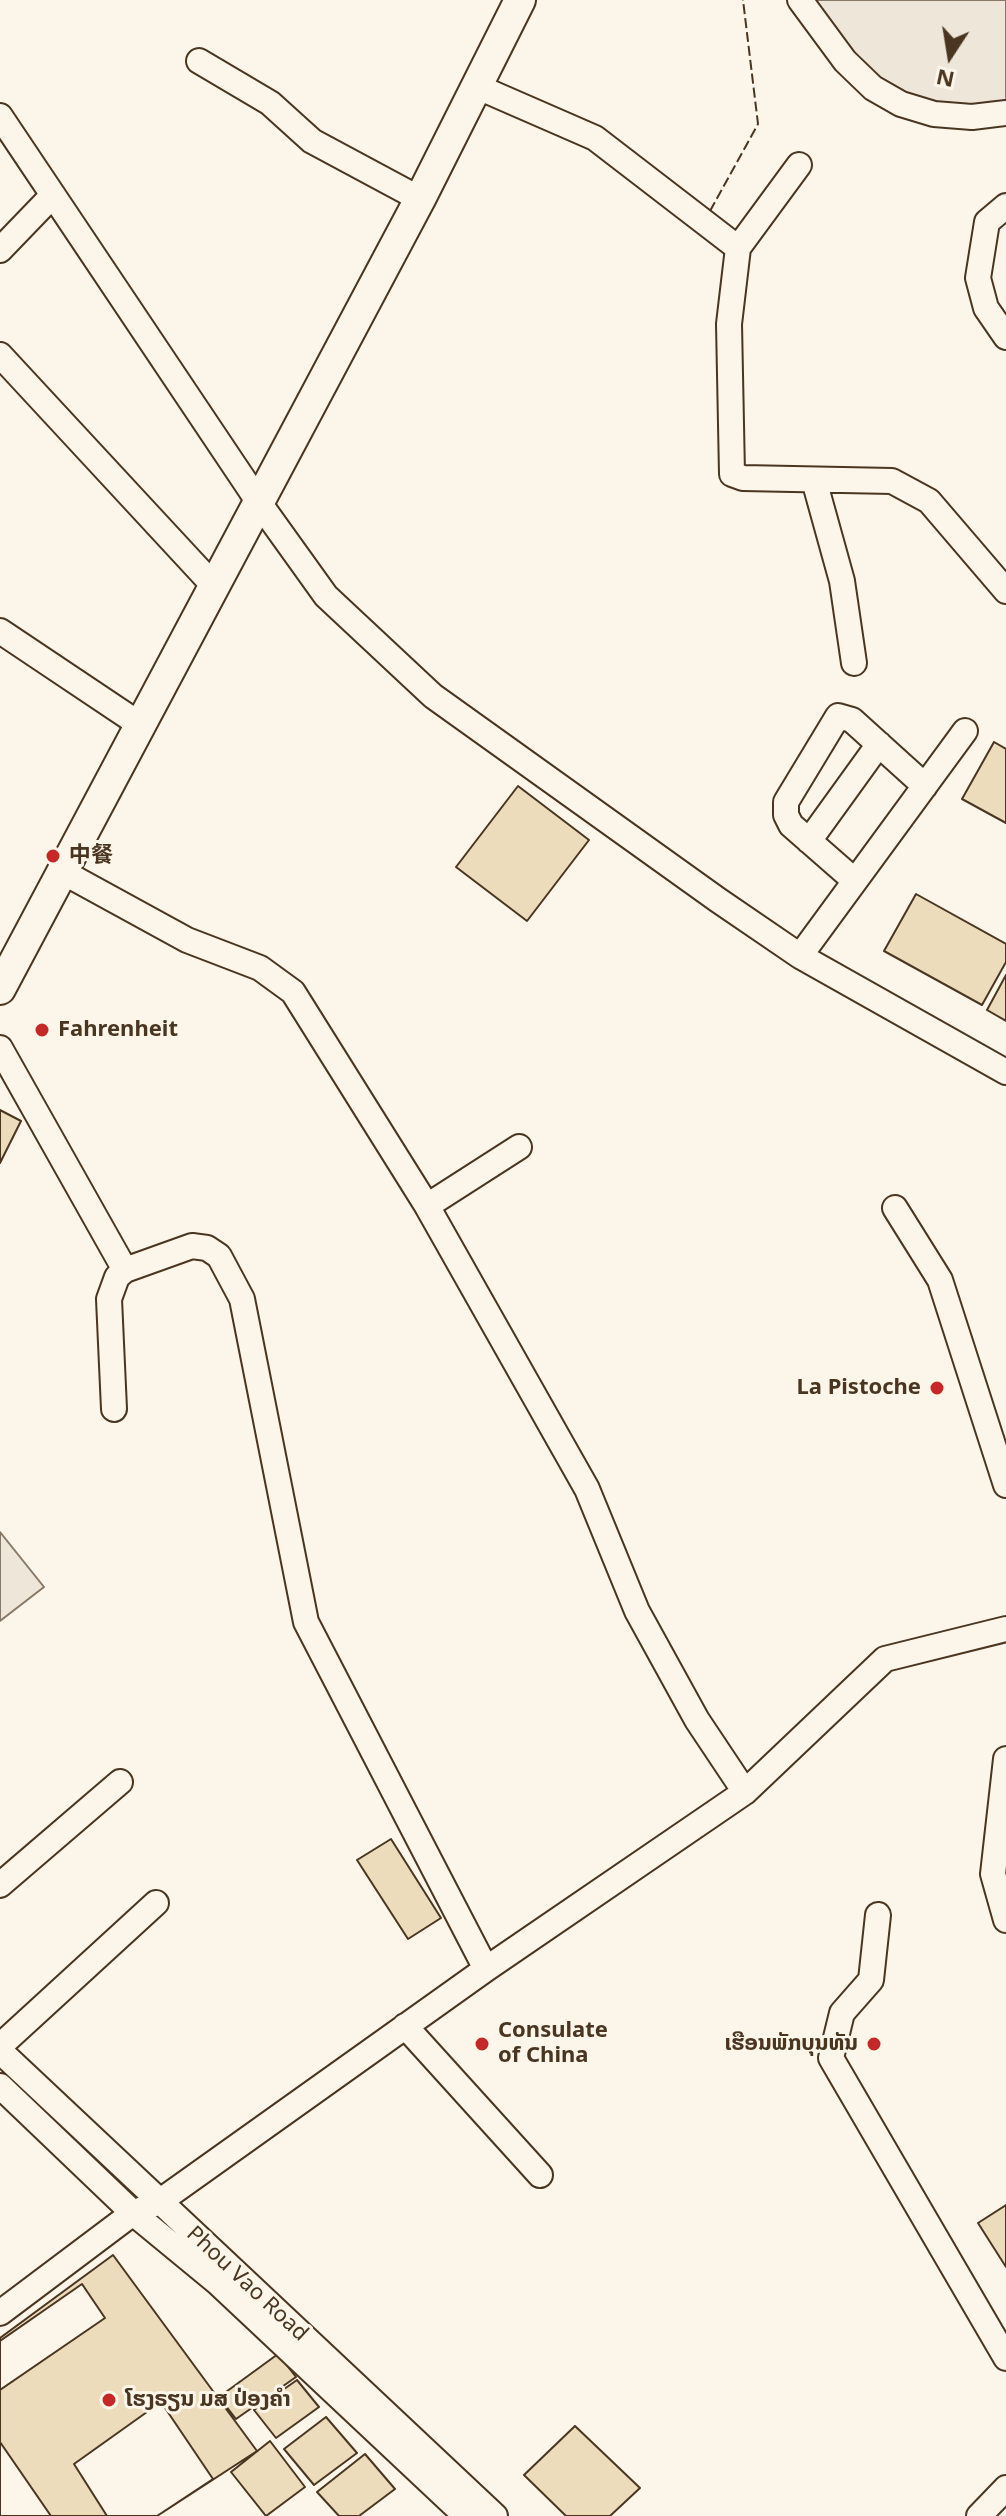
<!DOCTYPE html>
<html>
<head>
<meta charset="utf-8">
<style>
  body { margin:0 }
  #map { position:relative; width:1006px; height:2516px; overflow:hidden; background:#fbf6e9; font-family:"Noto Sans",sans-serif }
  canvas { display:block }
  .north { position:absolute; left:910px; top:16px; width:80px; height:80px; -webkit-text-stroke:6px #fbf6e9; paint-order:stroke; rotate:192deg; font-size:22px; font-weight:700; line-height:32px; text-align:center; color:#4a3520 }
  .north::after { content:''; display:block; margin:auto; width:28px; height:36px; background:#4a3520; clip-path:polygon(50% 0,100% 100%,50% 72%,0 100%) }
</style>
</head>
<body>
<div id="map">
<canvas width="1006" height="2516"></canvas>
<div class="north">N</div>
</div>
<script>
const context = document.querySelector('canvas').getContext('2d');
context.lineJoin = 'round';
function paint(path, color) {
  context.fillStyle = color;
  context.fill(path, 'evenodd');
}
function toPath(rows) {
  const path = new Path2D();
  for (const r of rows) {
    path.moveTo(r[0], r[1]);
    for (let i = 2; i < r.length; i += 2) path.lineTo(r[i], r[i + 1]);
  }
  return path;
}
function trace(path, color, width, dash) {
  context.strokeStyle = color;
  context.lineWidth = width;
  context.lineCap = dash ? 'butt' : 'round';
  context.setLineDash(dash || []);
  context.stroke(path);
}
function write(font, color, halo, rows, align = 'center') {
  context.font = font + ' "Noto Sans","Noto Sans SC","Noto Sans Lao",sans-serif';
  context.lineWidth = 6;
  context.setLineDash([]);
  context.textBaseline = 'middle';
  context.strokeStyle = halo;
  context.fillStyle = color;
  for (const [text, x, y, turn = 0] of rows) {
    context.save();
    context.translate(x, y);
    context.rotate((+turn || 0) * Math.PI / 180);
    context.textAlign = isNaN(turn) ? turn : align;
    if (halo) context.strokeText(text, 0, 0);
    context.fillText(text, 0, 0);
    context.restore();
  }
}
const green = toPath([
  [804,0,1006,0,1006,114,972,117,896,90,848,61,804,0],
  [0,1532,44,1587,0,1621,0,1532]
]);
const building = toPath([
  [994,742,1006,749,1006,823,962,799,994,742],
  [518,786,589,840,527,921,456,867,518,786],
  [916,894,1006,944,1006,962,982,1005,884,951,916,894],
  [1006,975,1006,1021,987,1010,1006,975],
  [0,1110,21,1121,0,1163,0,1110],
  [391,1839,441,1918,408,1939,357,1860,391,1839],
  [1006,2205,1006,2267,978,2223,1006,2205],
  [113,2255,257,2451,157,2516,0,2516,0,2338,113,2255],
  [82,2284,105,2318,0,2390,0,2341,82,2284],
  [278,2354,296,2377,236,2419,219,2397,278,2354],
  [297,2380,319,2407,276,2438,254,2410,297,2380],
  [161,2402,213,2479,157,2516,107,2516,74,2464,161,2402],
  [326,2417,357,2453,314,2485,284,2449,326,2417],
  [575,2426,640,2488,610,2516,566,2516,524,2475,575,2426],
  [270,2441,305,2487,266,2516,231,2472,270,2441],
  [0,2442,51,2516,0,2516,0,2442],
  [365,2454,395,2489,359,2516,339,2516,317,2492,365,2454]
]);
const minor = toPath([
  [800,0,845,61,873,88,901,104,934,114,972,117,1006,113],
  [199,61,270,103,312,141,420,199],
  [478,87,595,138,738,248,729,324,732,474,743,478,892,481,929,501,1006,591],
  [0,116,260,504,326,596,433,696,718,900,800,956,1006,1072],
  [1006,206,987,222,978,278,986,308,1006,337],
  [738,248,799,165],
  [0,250,53,195],
  [0,355,215,587],
  [814,480,842,581,854,663],
  [0,631,142,726],
  [809,841,879,744],
  [61,871,187,940,260,968,293,992,427,1206,587,1489,637,1611,697,1720,745,1792],
  [855,881,791,825,786,815,786,802,838,716,852,720,925,786],
  [800,956,965,731],
  [0,1048,125,1270,117,1277,109,1299,114,1409],
  [427,1206,519,1147],
  [895,1208,940,1280,1006,1485],
  [125,1270,192,1246,207,1248,219,1256,242,1299,306,1622,486,1969],
  [1006,1759,993,1874,1006,1920],
  [0,1885,120,1782],
  [878,1915,871,1980,842,2013,831,2058,1006,2358],
  [405,2026,540,2175],
  [0,2046,156,1903],
  [0,2051,495,2516],
  [0,2086,133,2213,218,2283,466,2516],
  [0,2313,133,2213,159,2202,486,1969,745,1792,885,1659,1006,1629],
  [979,2516,1006,2488]
]);
const major = toPath([
  [0,989,420,199,520,0]
]);
const fence = toPath([
  [710,211,758,124,743,0]
]);
const markers = [
  [53,856,8,"#c62828"],
  [42,1030,8,"#c62828"],
  [937,1388,8,"#c62828"],
  [482,2044,8,"#c62828"],
  [874,2044,8,"#c62828"],
  [109,2400,8,"#c62828"]
];
const poiNames = [
  ["中餐",69,856],
  ["Fahrenheit",58,1030],
  ["La Pistoche",921,1388,"right"],
  ["Consulate",498,2031],
  ["of China",498,2056],
  ["ເຮືອນພັກບຸນທັນ",858,2044,"right"],
  ["ໂຮງຣຽນ ມສ ປ່ອງຄຳ",125,2400]
];
const streetNames = [
  ["Phou Vao Road",247,2284,43]
];
paint(green, '#ede6d9');
trace(green, '#887966', 2);
paint(building, '#ecdcbc');
trace(building, '#4a3520', 2);
trace(minor, '#4a3520', 28);
trace(major, '#4a3520', 34);
trace(minor, '#fbf6e9', 24);
trace(major, '#fbf6e9', 30);
trace(fence, '#4a3520', 2, [10, 4]);
for (const [x, y, r, color] of markers) {
  const dot = new Path2D();
  dot.arc(x, y, r, 0, 2 * Math.PI);
  context.fillStyle = color;
  context.fill(dot);
  trace(dot, '#fbf6e9', 3);
}
write('bold 22px', '#4a3520', '#fbf6e9', poiNames, 'left');
write('22px', '#4a3520', '#fbf6e9', streetNames);
</script>
</body>
</html>
